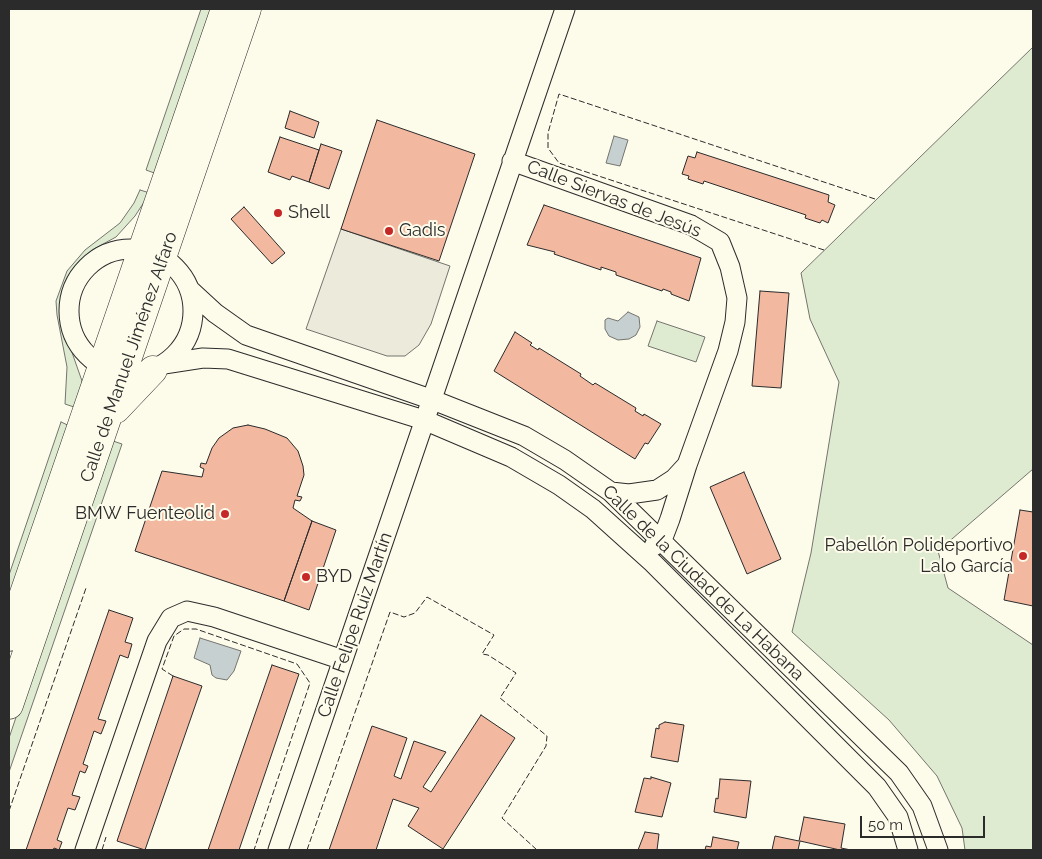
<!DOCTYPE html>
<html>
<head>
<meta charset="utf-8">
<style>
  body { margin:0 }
  #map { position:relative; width:1042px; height:859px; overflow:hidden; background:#fdfbea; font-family:Raleway,sans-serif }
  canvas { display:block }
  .frame { position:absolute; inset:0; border:10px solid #2b2b2b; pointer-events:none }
  .scale { position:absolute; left:860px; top:816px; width:125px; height:22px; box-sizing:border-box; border:2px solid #2b2b2b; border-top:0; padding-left:6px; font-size:15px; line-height:18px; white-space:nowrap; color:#2b2b2b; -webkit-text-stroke:4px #fdfbea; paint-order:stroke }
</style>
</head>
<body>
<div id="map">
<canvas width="1042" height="859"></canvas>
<div class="frame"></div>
<div class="scale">50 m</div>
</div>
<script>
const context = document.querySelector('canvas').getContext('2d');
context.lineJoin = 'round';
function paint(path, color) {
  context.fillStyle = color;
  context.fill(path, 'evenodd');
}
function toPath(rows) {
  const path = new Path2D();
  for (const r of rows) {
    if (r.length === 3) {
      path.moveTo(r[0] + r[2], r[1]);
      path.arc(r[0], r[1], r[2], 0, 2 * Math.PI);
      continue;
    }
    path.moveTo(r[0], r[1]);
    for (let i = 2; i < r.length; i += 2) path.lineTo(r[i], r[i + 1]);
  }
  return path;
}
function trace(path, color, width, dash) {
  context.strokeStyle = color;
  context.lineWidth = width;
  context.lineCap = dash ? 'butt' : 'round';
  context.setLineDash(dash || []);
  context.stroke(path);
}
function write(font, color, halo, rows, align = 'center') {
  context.font = font + ' Raleway,sans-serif';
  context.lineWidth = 4;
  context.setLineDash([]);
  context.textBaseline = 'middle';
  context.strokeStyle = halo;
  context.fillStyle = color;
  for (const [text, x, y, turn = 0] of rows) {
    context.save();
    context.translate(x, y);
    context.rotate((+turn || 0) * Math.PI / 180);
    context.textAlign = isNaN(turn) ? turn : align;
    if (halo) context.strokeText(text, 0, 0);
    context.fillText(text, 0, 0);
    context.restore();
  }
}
const green = toPath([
  [201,9,214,9,157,174,146,170,201,9],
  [1033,47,1033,469,938,551,948,588,1033,645,1033,850,965,850,962,828,937,776,889,720,792,632,811,553,839,382,810,319,801,273,1033,47],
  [140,190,150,193,135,216,116,237,92,250,82,259,66,281,62,296,62,324,82,381,81,396,77,408,65,404,67,367,57,315,56,301,67,271,85,250,120,223,134,203,140,190],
  [657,321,705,337,696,362,648,346,657,321],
  [61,422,72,427,9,613,9,575,61,422],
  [110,440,122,444,9,772,9,738,110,440]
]);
const parking = toPath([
  [341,229,450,266,431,324,419,345,405,356,387,356,306,329,341,229]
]);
const water = toPath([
  [614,136,628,140,620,166,606,163,614,136],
  [628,312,639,317,640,327,636,335,629,339,618,340,609,336,605,329,605,320,608,318,618,321,628,312],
  [200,638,241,651,234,671,227,680,216,678,212,675,210,665,194,658,200,638]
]);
const building = toPath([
  [290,111,319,122,314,138,285,128,290,111],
  [377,120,475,154,439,261,341,229,377,120],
  [280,137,319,150,309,182,292,176,290,180,268,172,280,137],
  [321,144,342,151,329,189,309,182,321,144],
  [697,152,829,195,828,202,835,205,828,223,822,220,820,223,805,218,806,215,704,181,703,184,688,179,689,176,682,174,688,156,695,158,697,152],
  [544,205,701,258,689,301,671,294,671,292,663,289,662,291,616,275,616,272,601,267,601,270,554,254,555,252,527,245,544,205],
  [244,207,285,253,272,264,231,219,244,207],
  [760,291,789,293,781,388,752,386,760,291],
  [515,332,532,343,530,345,538,350,539,348,581,374,580,376,593,385,595,383,636,408,635,411,643,416,644,414,661,424,648,444,645,443,635,459,494,371,515,332],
  [248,425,265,429,287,438,298,451,303,466,304,475,297,496,302,497,300,501,295,500,293,508,312,521,284,601,135,551,162,471,202,477,204,469,200,467,201,463,206,464,212,448,219,438,233,428,248,425],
  [744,472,781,559,747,574,710,487,744,472],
  [1020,510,1033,512,1033,606,1004,600,1020,510],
  [312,521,336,530,309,610,284,601,312,521],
  [109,610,133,618,125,642,132,644,128,658,120,655,98,719,106,721,101,734,94,731,83,764,88,766,85,773,80,771,72,795,80,797,75,810,68,808,57,840,62,842,59,850,54,848,53,850,26,850,109,610],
  [272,665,299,674,239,850,208,850,272,665],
  [173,676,202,686,145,850,117,841,173,676],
  [481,715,515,738,443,849,408,826,419,808,393,799,376,850,329,850,372,726,407,738,394,776,401,779,414,741,446,752,423,787,431,792,481,715],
  [665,722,684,725,678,762,651,757,656,728,659,729,659,725,665,722],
  [651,777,671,783,662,817,635,812,644,778,651,779,651,777],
  [720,779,751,781,746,818,714,812,716,798,718,799,720,779],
  [804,817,845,824,841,848,851,850,840,850,800,841,798,850,772,850,775,836,799,841,804,817],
  [645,832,659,834,657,850,638,850,645,832],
  [713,837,739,842,737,850,705,850,706,846,711,847,713,837]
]);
const minor = toPath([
  [512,161,691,225,720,242,730,267,737,298,735,322,728,351,687,465,670,519,662,540,654,546],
  [131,311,62],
  [190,290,215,313,246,335,433,400,524,436,565,460,611,492,899,773,922,806,938,850],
  [164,364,203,358,228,359,424,420,511,457,559,485,593,509,653,563,877,787,898,817,908,850],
  [611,492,629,494,657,490,674,479,686,466],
  [85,850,157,641,171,618,187,611,214,617,343,660],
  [278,850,565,9]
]);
const highway = toPath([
  [116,409,153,370],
  [9,637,225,9],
  [9,705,247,9]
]);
const fence = toPath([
  [824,250,559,163,548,148,548,133,559,94,875,199],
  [173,676,162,669,174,636,184,629,196,629,297,664,310,683,254,850],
  [9,811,86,588],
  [102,850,106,837],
  [307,850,390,612,404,617,415,613,427,597,494,635,482,654,488,655,516,673,500,698,547,736,546,746,502,818,537,850]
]);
const markers = [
  [278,213,5,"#c62828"],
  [389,231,5,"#c62828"],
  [225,514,5,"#c62828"],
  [1023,556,5,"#c62828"],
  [306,577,5,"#c62828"]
];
const streetNames = [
  ["Calle Siervas de Jesús",614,199,21],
  ["Calle de Manuel Jiménez Alfaro",129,357,-71],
  ["Calle de la Ciudad de La Habana",703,583,44],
  ["Calle Felipe Ruiz Martín",355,625,-71]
];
const poiNames = [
  ["Shell",288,213],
  ["Gadis",399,231],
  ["BMW Fuenteolid",215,514,"right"],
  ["Pabellón Polideportivo",1013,546,"right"],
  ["Lalo García",1013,567,"right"],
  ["BYD",316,577]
];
paint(green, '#deebd1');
trace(green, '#74746e', 1);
paint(parking, '#eceadb');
trace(parking, '#74746e', 1);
paint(water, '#c7d0d0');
trace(water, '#74746e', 1);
paint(building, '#f2b8a0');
trace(building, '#2b2b2b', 1);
trace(minor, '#2b2b2b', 21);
trace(highway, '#2b2b2b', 29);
trace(minor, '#fdfbea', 19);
trace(highway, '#fdfbea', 28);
trace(fence, '#2b2b2b', 1, [6, 2.5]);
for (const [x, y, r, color] of markers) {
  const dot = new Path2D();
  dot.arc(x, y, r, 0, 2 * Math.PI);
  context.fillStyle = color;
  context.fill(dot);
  trace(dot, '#fdfbea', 2);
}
write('18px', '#2b2b2b', '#fdfbea', streetNames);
write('18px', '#2b2b2b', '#fdfbea', poiNames, 'left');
</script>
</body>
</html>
